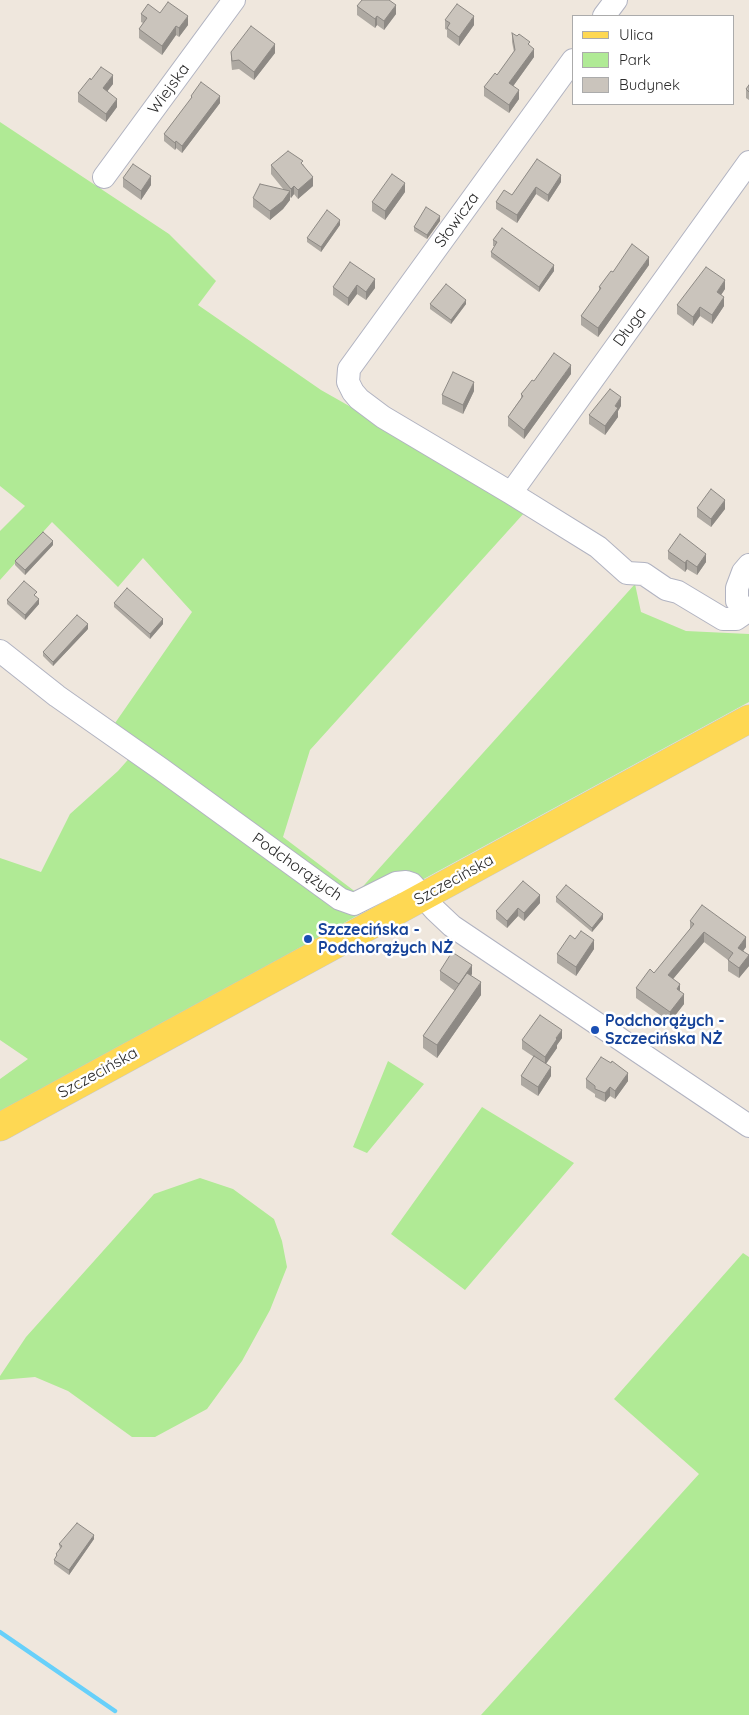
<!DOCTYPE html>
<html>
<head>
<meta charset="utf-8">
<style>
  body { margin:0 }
  #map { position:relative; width:749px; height:1715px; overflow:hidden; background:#efe7dd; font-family:Quicksand,sans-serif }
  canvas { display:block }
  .legend { position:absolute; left:572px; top:15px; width:162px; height:90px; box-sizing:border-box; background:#fff; border:1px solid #ababab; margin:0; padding:6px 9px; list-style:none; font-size:15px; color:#2c2c2c }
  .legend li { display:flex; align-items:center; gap:10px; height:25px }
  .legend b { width:25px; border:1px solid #ababab }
</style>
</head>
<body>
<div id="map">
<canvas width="749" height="1715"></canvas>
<ul class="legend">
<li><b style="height:6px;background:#fed853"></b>Ulica</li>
<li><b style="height:14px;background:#b0ea95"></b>Park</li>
<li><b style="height:14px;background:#cac4bc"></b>Budynek</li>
</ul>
</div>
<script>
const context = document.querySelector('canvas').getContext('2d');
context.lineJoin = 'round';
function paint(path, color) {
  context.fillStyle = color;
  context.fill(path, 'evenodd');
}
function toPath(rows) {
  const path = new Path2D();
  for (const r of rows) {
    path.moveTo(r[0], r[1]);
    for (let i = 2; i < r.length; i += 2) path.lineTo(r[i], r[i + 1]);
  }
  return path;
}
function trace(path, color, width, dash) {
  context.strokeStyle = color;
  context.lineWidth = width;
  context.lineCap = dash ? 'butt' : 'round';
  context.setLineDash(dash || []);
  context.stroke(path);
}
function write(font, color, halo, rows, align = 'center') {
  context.font = font + ' Quicksand,sans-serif';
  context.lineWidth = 5;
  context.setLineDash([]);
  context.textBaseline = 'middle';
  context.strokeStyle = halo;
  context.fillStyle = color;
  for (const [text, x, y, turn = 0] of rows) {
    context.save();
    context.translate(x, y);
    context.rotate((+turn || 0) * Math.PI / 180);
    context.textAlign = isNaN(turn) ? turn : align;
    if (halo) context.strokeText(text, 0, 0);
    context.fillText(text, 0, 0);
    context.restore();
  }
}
const green = toPath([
  [0,122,169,234,216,281,198,305,321,390,462,470,525,512,310,750,283,837,357,893,635,584,641,612,686,631,749,634,749,702,376,905,0,1116,0,1079,28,1059,0,1040,0,858,41,872,70,814,118,771,133,754,113,726,192,612,143,558,118,587,52,522,0,580,0,531,25,506,0,486],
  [388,1061,424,1084,367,1153,353,1147],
  [482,1107,574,1163,465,1290,391,1234],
  [200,1178,233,1189,274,1219,282,1241,287,1267,270,1310,242,1361,207,1409,155,1437,132,1437,68,1391,35,1377,0,1380,0,1376,26,1337,154,1194],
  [743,1253,749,1257,749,1715,481,1715,699,1474,614,1399]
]);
const stream = toPath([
  [0,1632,115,1711]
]);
const minor = toPath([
  [604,16,616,0],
  [573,60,349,369,348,382,353,392,359,399,383,417,511,493,598,547,627,573,644,574,666,589,678,592,723,619,736,619,748,611],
  [104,177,234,0],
  [511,493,749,162],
  [749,565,743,572,737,588,737,601,749,612],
  [0,651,57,696,161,769,340,899,354,904,396,883,406,882,412,884,435,910,452,926,749,1126]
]);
const major = toPath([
  [0,1127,749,719]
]);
const wall = toPath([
  [389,0,396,14,384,30,377,25,375,28,357,15,357,6],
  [160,13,188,25,179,37,176,35,162,55,139,38,139,29,143,23,141,22,141,14],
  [445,20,474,25,459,46,447,37,447,30,445,29],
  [512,33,530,46,534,57,513,86,519,99,509,113,484,96,484,87,497,75,514,52,512,42],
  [231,52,275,53,254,80,239,69,232,70,231,61],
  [91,80,113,84,107,91,117,107,106,122,78,102,78,93],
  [749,85,749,100,746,98,746,89],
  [191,96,220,103,182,153,176,148,175,150,164,141,164,134,191,99],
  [537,159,561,182,548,202,536,194,517,223,496,209,496,202,512,195],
  [303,164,313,186,298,199,294,194,291,198,290,197,290,200,283,209,270,220,253,207,253,198,284,190,271,174,271,165],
  [123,178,151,185,141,200,123,187],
  [405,192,385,220,372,211,372,202],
  [440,221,427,239,414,231,414,227],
  [340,225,321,252,307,242,307,238],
  [493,240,554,271,539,292,491,257,491,252,495,246,493,246],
  [649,265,598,337,581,325,581,316,599,291,599,287,613,272],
  [375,279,375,288,366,300,357,294,348,306,333,295,333,287],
  [725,289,721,295,724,306,712,324,700,316,693,326,677,314,677,305],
  [430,304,466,304,451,324,430,309],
  [571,374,524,439,508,426,508,417,521,398,521,394,534,381],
  [474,391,463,414,442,404,442,395],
  [621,406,618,411,618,417,605,435,589,424,589,415],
  [697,508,725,509,711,527,697,517],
  [53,545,25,575,15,565,15,561],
  [668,551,706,562,697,575,687,569,685,572,668,559],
  [37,596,36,597,39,604,25,620,7,604,7,600],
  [114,603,163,624,150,639,114,607],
  [88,629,53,666,43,656,43,652],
  [556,897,603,919,592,932,556,902],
  [540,903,524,921,518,916,507,928,496,919,496,911],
  [690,921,746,947,743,951,749,966,739,978,728,971,728,960,704,942,673,979,680,992,684,1004,670,1022,636,998,636,988,654,973,690,930],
  [575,939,594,949,576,976,557,963,557,954],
  [440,971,472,974,471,975,481,995,437,1058,423,1048,423,1036,455,991,440,980],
  [562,1038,557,1045,557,1048,546,1064,551,1076,538,1096,521,1085,521,1076,534,1057,522,1049,522,1040],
  [611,1063,628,1081,615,1099,610,1096,605,1102,595,1097,595,1094,586,1088,586,1079],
  [94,1539,69,1575,54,1564,54,1560,56,1558,56,1554,60,1549,59,1544]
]);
const shadedWall = toPath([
  [396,5,396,14,384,30,384,21],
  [188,16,188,25,179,37,179,28],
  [377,16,377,25,375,28,375,19],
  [474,16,474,25,459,46,459,37],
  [176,26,176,35,162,55,162,46],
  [275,44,275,53,254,80,254,72],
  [534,49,534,57,509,92,509,83],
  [113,75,113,84,103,97,103,88],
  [519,90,519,99,509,113,509,105],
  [220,96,220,103,182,153,182,146],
  [117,99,117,107,106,122,106,114],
  [176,141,176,148,175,150,175,143],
  [561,175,561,182,548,202,548,195],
  [151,176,151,185,141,200,141,191],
  [313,177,313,186,298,199,298,190],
  [405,183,405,192,385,220,385,211],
  [294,186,294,194,291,198,291,189],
  [536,187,536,194,517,223,517,215],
  [290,191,290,200,283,209,270,220,270,211],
  [440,216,440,221,427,239,427,235],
  [340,220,340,225,321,252,321,247],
  [649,257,649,265,598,337,598,328],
  [554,265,554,271,539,292,539,287],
  [375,279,375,288,366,300,366,292],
  [725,280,725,289,717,301,717,292],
  [357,285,357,294,348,306,348,298],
  [724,297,724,306,712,324,712,315],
  [466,300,466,304,451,324,451,320],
  [700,307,700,316,693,326,693,317],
  [571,365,571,374,524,439,524,430],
  [474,382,474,391,463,414,463,405],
  [621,397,621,406,618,411,618,417,605,435,605,426,615,406],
  [725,500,725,509,711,527,711,519],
  [53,541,53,545,25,575,25,570],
  [706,554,706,562,697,575,697,567],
  [687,560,687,569,685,572,685,563],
  [39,599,39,604,25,620,25,615],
  [163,619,163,624,150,639,150,634],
  [88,624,88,629,53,666,53,662],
  [540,895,540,903,524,921,524,913],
  [518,908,518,916,507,928,507,921],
  [603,914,603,919,592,932,592,928],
  [704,932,704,942,668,985,668,975],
  [746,937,746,947,738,958,738,948],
  [594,940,594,949,576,976,576,967],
  [749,955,749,966,739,978,739,968],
  [472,965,472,974,459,993,459,984],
  [481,982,481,995,437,1058,437,1045],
  [680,984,680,994,677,989],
  [684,994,684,1004,670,1022,670,1012],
  [562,1030,562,1038,557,1045,557,1048,545,1065,545,1057,556,1038],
  [551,1067,551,1076,538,1096,538,1087],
  [628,1073,628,1081,615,1099,615,1091],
  [610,1087,610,1096,605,1102,605,1093],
  [94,1535,94,1539,69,1575,69,1570]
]);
const building = toPath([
  [362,0,389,0,396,5,384,21,377,16,375,19,357,6,362,0],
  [168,2,188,16,179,28,176,26,162,46,139,29,147,18,141,14,148,4,160,13,168,2],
  [457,4,474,16,459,37,447,28,450,23,445,20,457,4],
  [251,26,275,44,254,72,239,60,232,61,231,52,251,26],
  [512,33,517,36,519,34,530,42,528,44,534,49,509,83,519,90,509,105,484,87,495,73,497,75,515,50,512,33],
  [101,67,113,75,103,88,117,99,106,114,78,93,90,78,91,80,101,67],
  [201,82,220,96,182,146,176,141,175,143,164,134,192,97,191,96,201,82],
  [749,85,749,92,746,89,749,85],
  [288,151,303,161,301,163,313,177,298,190,294,186,291,189,271,165,288,151],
  [537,159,561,175,548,195,536,187,517,215,496,202,504,190,512,195,537,159],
  [133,164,151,176,141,191,123,178,133,164],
  [392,174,405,183,385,211,372,202,392,174],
  [260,184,290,191,283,201,270,211,253,198,260,184],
  [426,207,440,216,427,235,414,227,426,207],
  [327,210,340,220,321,247,307,238,327,210],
  [502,228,554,265,539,287,491,252,497,242,493,240,502,228],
  [632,244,649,257,598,328,581,316,601,288,599,287,611,271,613,272,632,244],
  [350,262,375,279,366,292,357,285,348,298,333,287,350,262],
  [706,267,725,280,717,292,724,297,712,315,700,307,693,317,677,305,706,267],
  [446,284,466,300,451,320,430,304,446,284],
  [554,353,571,365,524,430,508,417,523,396,521,394,526,388,532,380,534,381,554,353],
  [453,372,474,382,463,405,442,395,453,372],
  [610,389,621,397,615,406,618,408,605,426,589,415,610,389],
  [711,489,725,500,711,519,697,508,711,489],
  [43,532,53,541,25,570,15,561,43,532],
  [680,534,706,554,697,567,687,560,685,563,668,551,680,534],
  [24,581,37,592,34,595,39,599,25,615,7,600,24,581],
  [127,588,163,619,150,634,114,603,127,588],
  [77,615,88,624,53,662,43,652,77,615],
  [523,881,540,895,524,913,518,908,507,921,496,911,523,881],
  [566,885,603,914,592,928,556,897,566,885],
  [702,905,746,937,738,948,749,955,739,968,728,960,733,953,704,932,668,975,680,984,677,989,684,994,670,1012,636,988,650,969,654,973,694,924,690,921,702,905],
  [581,931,594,940,576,967,557,954,570,935,575,939,581,931],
  [452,952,472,965,459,984,440,971,452,952],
  [467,973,481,982,437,1045,423,1036,467,973],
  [540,1015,562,1030,556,1038,557,1039,545,1057,522,1040,540,1015],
  [534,1056,551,1067,538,1087,521,1076,534,1056],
  [601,1057,611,1063,612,1061,628,1073,615,1091,610,1087,605,1093,595,1089,595,1086,586,1079,601,1057],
  [77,1523,94,1535,69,1570,54,1560,57,1555,56,1554,62,1546,59,1544,77,1523]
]);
const markers = [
  [308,939,5,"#1a4fb4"],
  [595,1030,5,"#1a4fb4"]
];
const streetNames = [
  ["Wiejska",169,89,-54],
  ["Słowicza",457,220,-54],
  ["Długa",630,327,-54],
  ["Podchorążych",297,867,35],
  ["Szczecińska",454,880,-29],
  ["Szczecińska",98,1073,-29]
];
const transitNames = [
  ["Szczecińska -",318,930],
  ["Podchorążych NŻ",318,948],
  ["Podchorążych -",605,1021],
  ["Szczecińska NŻ",605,1039]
];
paint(green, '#b0ea95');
trace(stream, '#67d0fa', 4.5);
trace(minor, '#b1b3c1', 24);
trace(major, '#c8c8c8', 29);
trace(minor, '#fff', 22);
trace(major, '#fed853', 28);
paint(wall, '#aea9a2');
paint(shadedWall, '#8d8984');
paint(building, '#cac4bc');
trace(building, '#8d8984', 1);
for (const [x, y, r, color] of markers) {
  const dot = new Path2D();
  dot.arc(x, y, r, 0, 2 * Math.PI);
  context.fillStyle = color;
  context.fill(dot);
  trace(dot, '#fff', 2);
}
write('16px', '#2c2c2c', '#fff', streetNames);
write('bold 16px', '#164399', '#fff', transitNames, 'left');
</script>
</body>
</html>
